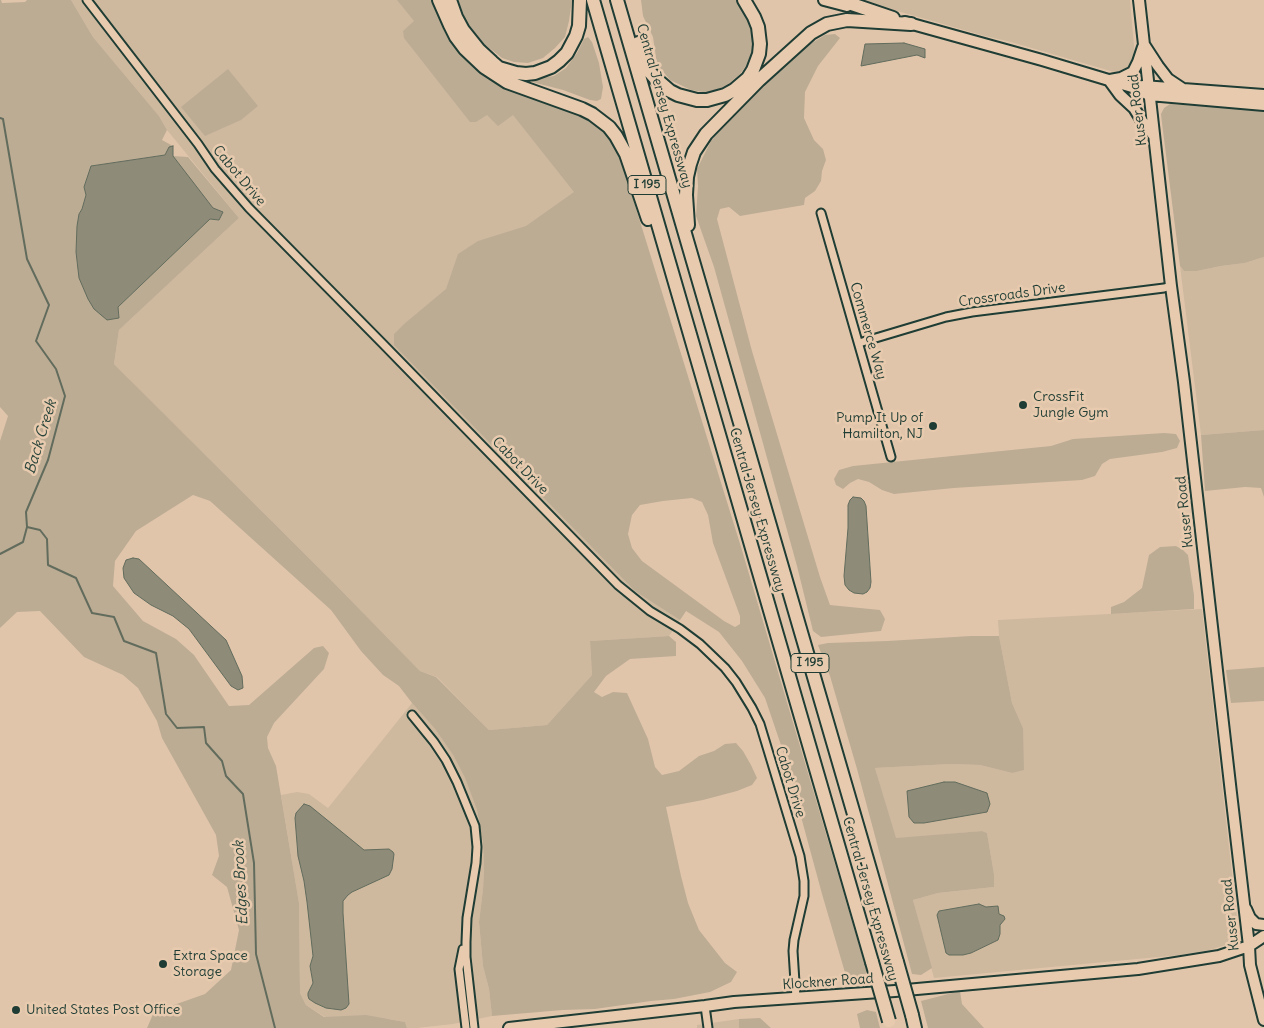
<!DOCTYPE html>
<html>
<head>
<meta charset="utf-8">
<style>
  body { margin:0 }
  canvas { display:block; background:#e0c5aa }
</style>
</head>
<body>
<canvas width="1264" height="1028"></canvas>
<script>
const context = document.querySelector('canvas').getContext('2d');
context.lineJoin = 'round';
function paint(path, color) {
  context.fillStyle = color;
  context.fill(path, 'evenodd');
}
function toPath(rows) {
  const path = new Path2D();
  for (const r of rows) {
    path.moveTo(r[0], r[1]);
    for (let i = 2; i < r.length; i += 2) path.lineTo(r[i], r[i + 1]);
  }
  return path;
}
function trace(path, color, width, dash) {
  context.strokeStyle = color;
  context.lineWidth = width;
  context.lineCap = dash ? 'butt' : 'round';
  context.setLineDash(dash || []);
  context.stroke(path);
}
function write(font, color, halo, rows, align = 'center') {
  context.font = font + ' Delius,sans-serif';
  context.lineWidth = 5;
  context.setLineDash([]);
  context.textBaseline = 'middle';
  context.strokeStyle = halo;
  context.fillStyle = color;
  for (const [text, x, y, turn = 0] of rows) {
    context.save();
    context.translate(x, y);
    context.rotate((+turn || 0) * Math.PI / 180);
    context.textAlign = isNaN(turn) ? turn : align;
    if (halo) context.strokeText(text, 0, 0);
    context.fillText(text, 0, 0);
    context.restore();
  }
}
const built = toPath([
  [71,0,421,0,530,117,593,203,405,346,686,611,669,636,590,641,592,675,547,725,489,730,437,677,420,671,333,582,114,364,119,330,239,218,167,130,159,116,93,37],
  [859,0,1130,0,1135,57,1132,65,1129,68,1122,71,1114,72,1011,42,985,36],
  [1264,257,1264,430,1201,435,1180,266,1184,271,1197,271,1221,266,1245,263],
  [1202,609,1239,935,1234,941,1228,944,1210,950,1180,955,934,978,913,900,938,893,994,887,994,874,987,833,982,831,895,839,875,768,951,764,980,765,1012,773,1023,728,1012,703,999,636,998,620],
  [412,703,435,729,453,755,465,778,477,810,483,843,484,869,483,889,479,922,483,966,489,989,492,1016,453,1024,417,1028,407,1028,405,1022,389,1019,325,1017,306,1005,300,993,299,903,281,795,297,792,309,794,328,808],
  [739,1019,739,1028,697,1028,697,1025]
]);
const green = toPath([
  [0,0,1,0,2,3,25,2,27,0,71,0,93,37,159,116,167,130,162,140,173,146,169,147,165,155,91,166,86,195,82,209,79,214,119,318,118,307,210,218,219,220,213,208,173,156,188,157,239,218,119,330,114,364,333,582,420,671,436,677,489,730,547,725,592,675,590,641,669,636,676,642,676,656,630,659,606,676,594,692,602,697,613,692,627,693,648,739,655,767,662,775,679,771,699,756,714,751,725,744,736,743,743,751,751,765,757,778,752,785,737,791,703,800,666,807,681,876,688,903,699,930,725,963,737,972,731,982,710,992,674,999,651,1001,595,1009,563,1010,492,1016,489,989,483,966,479,922,483,889,484,869,483,843,477,810,465,778,453,755,435,729,412,703,399,686,383,675,361,651,331,610,210,501,193,495,136,531,115,561,113,586,143,621,176,639,194,655,229,706,249,705,314,648,323,646,329,653,324,669,274,723,267,737,268,748,276,766,299,903,300,993,306,1005,324,1017,366,1015,405,1022,407,1028,147,1028,154,1012,205,994,231,970,239,930,227,887,212,875,219,856,216,835,162,738,157,721,138,688,123,675,84,657,40,611,17,612,0,628,0,441,8,416,0,407],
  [397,0,435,0,464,55,587,116,616,144,741,547,867,972,861,978,846,976,822,894,784,754,765,698,742,661,719,632,686,611,680,620,635,591,394,345,394,334,404,324,446,289,458,254,478,241,526,226,574,192,513,115,498,126,487,115,476,122,470,122,404,38,403,31,414,21],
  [692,498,702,502,708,515,713,543,740,616,740,624,735,627,724,621,642,561,632,548,628,534,632,515,640,505,663,501],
  [458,0,572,0,569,21,565,37,555,48,543,58,528,63,514,62,502,58,483,43,467,23],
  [641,0,737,0,745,10,754,27,754,44,749,62,740,74,727,85,709,93,691,90,670,80,657,64,653,37,643,16],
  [835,34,840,38,818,66,805,92,804,118,814,140,823,149,826,160,822,171,821,181,815,191,805,198,804,205,740,216,729,207,720,209,717,219,752,351,820,577,830,605,880,610,885,619,881,631,821,637,813,631,797,566,714,267,696,216,698,186,697,169,711,141,731,117,772,76,805,47,825,35],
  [588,37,592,42,599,63,603,87,601,99,597,101,590,100,563,90,532,82,533,79,554,76,566,68,577,53,584,39],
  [228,69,258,106,241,120,205,136,181,107],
  [1170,104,1264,110,1264,257,1245,263,1221,266,1197,271,1184,271,1180,266,1162,123,1161,114,1164,108],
  [1264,430,1264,497,1261,488,1245,487,1205,491,1201,435],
  [1164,433,1176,434,1180,441,1177,448,1162,452,1110,459,1102,464,1095,476,1082,480,954,488,894,494,882,490,869,482,858,479,850,483,843,489,836,485,834,479,839,470,853,466,1051,446,1073,439],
  [1176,546,1183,550,1188,555,1194,595,1194,609,1111,614,1111,607,1124,602,1142,588,1149,555,1160,547],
  [971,636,999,636,1012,703,1023,728,1024,770,1012,773,980,765,951,764,875,768,896,838,982,831,987,833,994,874,994,887,938,893,913,900,932,968,921,975,912,974,857,769,830,676,818,645,828,643,887,641],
  [1264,667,1264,701,1231,703,1226,670],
  [960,991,962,1004,984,1028,928,1028,921,1001],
  [867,1010,876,1012,880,1028,860,1028,857,1014],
  [760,1018,771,1028,739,1028,739,1019]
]);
const water = toPath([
  [904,43,925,49,925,58,917,55,861,66,865,44,904,43],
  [173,146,173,156,213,208,223,212,219,220,210,219,118,307,119,318,107,320,94,309,88,299,79,278,76,252,77,226,79,214,82,209,86,195,84,187,91,166,165,155,169,147,173,146],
  [853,497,861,498,864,501,866,506,871,582,870,588,867,592,863,594,854,593,849,590,845,585,844,576,848,528,848,505,850,500,853,497],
  [133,558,139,559,226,640,242,676,243,688,238,690,231,686,189,629,173,616,151,605,134,593,124,578,123,568,126,560,133,558],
  [944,782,955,782,987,793,990,804,987,812,924,823,914,823,909,817,907,791,944,782],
  [304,804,310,806,364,850,389,849,393,852,394,854,392,869,389,875,352,892,348,895,343,901,343,913,349,1004,346,1008,341,1010,326,1008,315,1003,309,999,308,996,308,993,313,983,310,966,313,956,307,902,304,881,298,856,295,818,296,813,304,804],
  [979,904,986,907,998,906,999,914,1004,916,1005,919,1000,925,1000,934,998,940,971,953,963,955,949,955,946,953,937,915,939,911,979,904]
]);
const stream = toPath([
  [0,118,3,119,27,259,49,305,36,341,56,369,65,396,48,460,26,512,27,527,23,542,0,554],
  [27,527,40,530,47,539,48,565,76,578,92,613,114,617,124,641,156,653,166,714,177,728,204,727,206,743,222,761,226,776,243,794,254,863,256,954,275,1028]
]);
const street = toPath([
  [87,0,198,144,215,169,249,208,384,345,618,585,650,611,680,629,700,644,725,668,736,682,752,708,760,724,800,856,804,881,804,896,794,940,793,951,796,998],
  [821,213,891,457],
  [859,343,946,317,972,312,1164,288,1171,286],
  [412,715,434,742,446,760,457,782,475,826,477,847,476,863,467,918,466,942,466,957,474,1028],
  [463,949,459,969,466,1028],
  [705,1006,708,1028]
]);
const secondary = toPath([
  [824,0,847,6],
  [1139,0,1171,286,1184,382,1231,793,1249,946,1250,965,1264,1020],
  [905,22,1042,60,1132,87,1149,95,1264,105],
  [1145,46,1158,66,1168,79,1183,89],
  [1109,80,1120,95,1134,108,1142,121,1154,136],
  [1110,80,1121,78,1133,72,1138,62,1143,47],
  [1143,86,1264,95],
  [1246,909,1250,918,1256,924,1264,925],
  [509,1028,705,1006,734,1002,895,991,1138,969,1219,956,1249,946,1264,936]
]);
const highway = toPath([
  [439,0,450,25,456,37,465,49,484,67,507,82,582,109,592,114,609,127,616,136,626,154,648,219],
  [450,0,456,17,463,30,479,50,492,62,499,68,516,73,526,74,535,73,551,67,559,61,567,53,576,36,579,26,580,0],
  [593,0,872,962],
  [617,0,897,962],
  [840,0,893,18],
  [638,43,649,71,655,78,670,91,678,95,697,100,707,100,725,95,734,90,748,78,753,70,759,54,760,44,758,27,754,17,744,0],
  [688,225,686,195,687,177,690,164,694,152,706,134,759,80,811,33,827,24,847,20,911,24],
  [912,1015,915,1028]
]);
const highwayBridge = toPath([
  [872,962,889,1021],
  [897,962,912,1015]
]);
const markers = [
  [1023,405,5,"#1f3d34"],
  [933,426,5,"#1f3d34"],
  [163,964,5,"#1f3d34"],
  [16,1010,5,"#1f3d34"]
];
const shields = [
  [647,185,38],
  [810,663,38]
];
const shieldNames = [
  ["I 195",647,185],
  ["I 195",810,663]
];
const streetNames = [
  ["Central Jersey Expressway",664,106,74],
  ["Kuser Road",1138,110,-97],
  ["Cabot Drive",239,176,50],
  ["Crossroads Drive",1012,295,-8],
  ["Commerce Way",868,331,74],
  ["Cabot Drive",520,466,46],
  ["Central Jersey Expressway",757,510,74],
  ["Kuser Road",1185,512,-96],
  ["Cabot Drive",790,782,73],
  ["Central Jersey Expressway",870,899,74],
  ["Kuser Road",1231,915,-96],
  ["Klockner Road",828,982,-4]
];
const poiNames = [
  ["CrossFit",1033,397],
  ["Jungle Gym",1033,413],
  ["Pump It Up of",923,418,"right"],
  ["Hamilton, NJ",923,434,"right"],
  ["Extra Space",173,956],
  ["Storage",173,972],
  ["United States Post Office",26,1010]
];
const waterNames = [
  ["Back Creek",41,437,-73],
  ["Edges Brook",241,883,-93]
];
paint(built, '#ceb99f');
paint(green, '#bdac94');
paint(water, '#8e8b78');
trace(water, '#626c5d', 1);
trace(stream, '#626c5d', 2);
trace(street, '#1f3d34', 11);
trace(secondary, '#1f3d34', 14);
trace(highway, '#1f3d34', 16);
trace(street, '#e8cbaf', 7);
trace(secondary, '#e8cbaf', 10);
trace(highway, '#e8cbaf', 12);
trace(highwayBridge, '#1f3d34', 16, []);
trace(highwayBridge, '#e8cbaf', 12);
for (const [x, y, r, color] of markers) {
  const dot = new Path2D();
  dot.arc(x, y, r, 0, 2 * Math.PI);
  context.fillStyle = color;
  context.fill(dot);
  trace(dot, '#e8cbaf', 2);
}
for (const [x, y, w] of shields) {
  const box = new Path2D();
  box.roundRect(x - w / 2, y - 9.5, w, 19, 4);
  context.fillStyle = '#e8cbaf';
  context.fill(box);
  trace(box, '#1f3d34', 1);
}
write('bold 12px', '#1f3d34', null, shieldNames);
write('14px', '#1f3d34', '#e8cbaf', streetNames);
write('14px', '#1f3d34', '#e8cbaf', poiNames, 'left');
write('italic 15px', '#2a453b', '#e8cbaf', waterNames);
</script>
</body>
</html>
